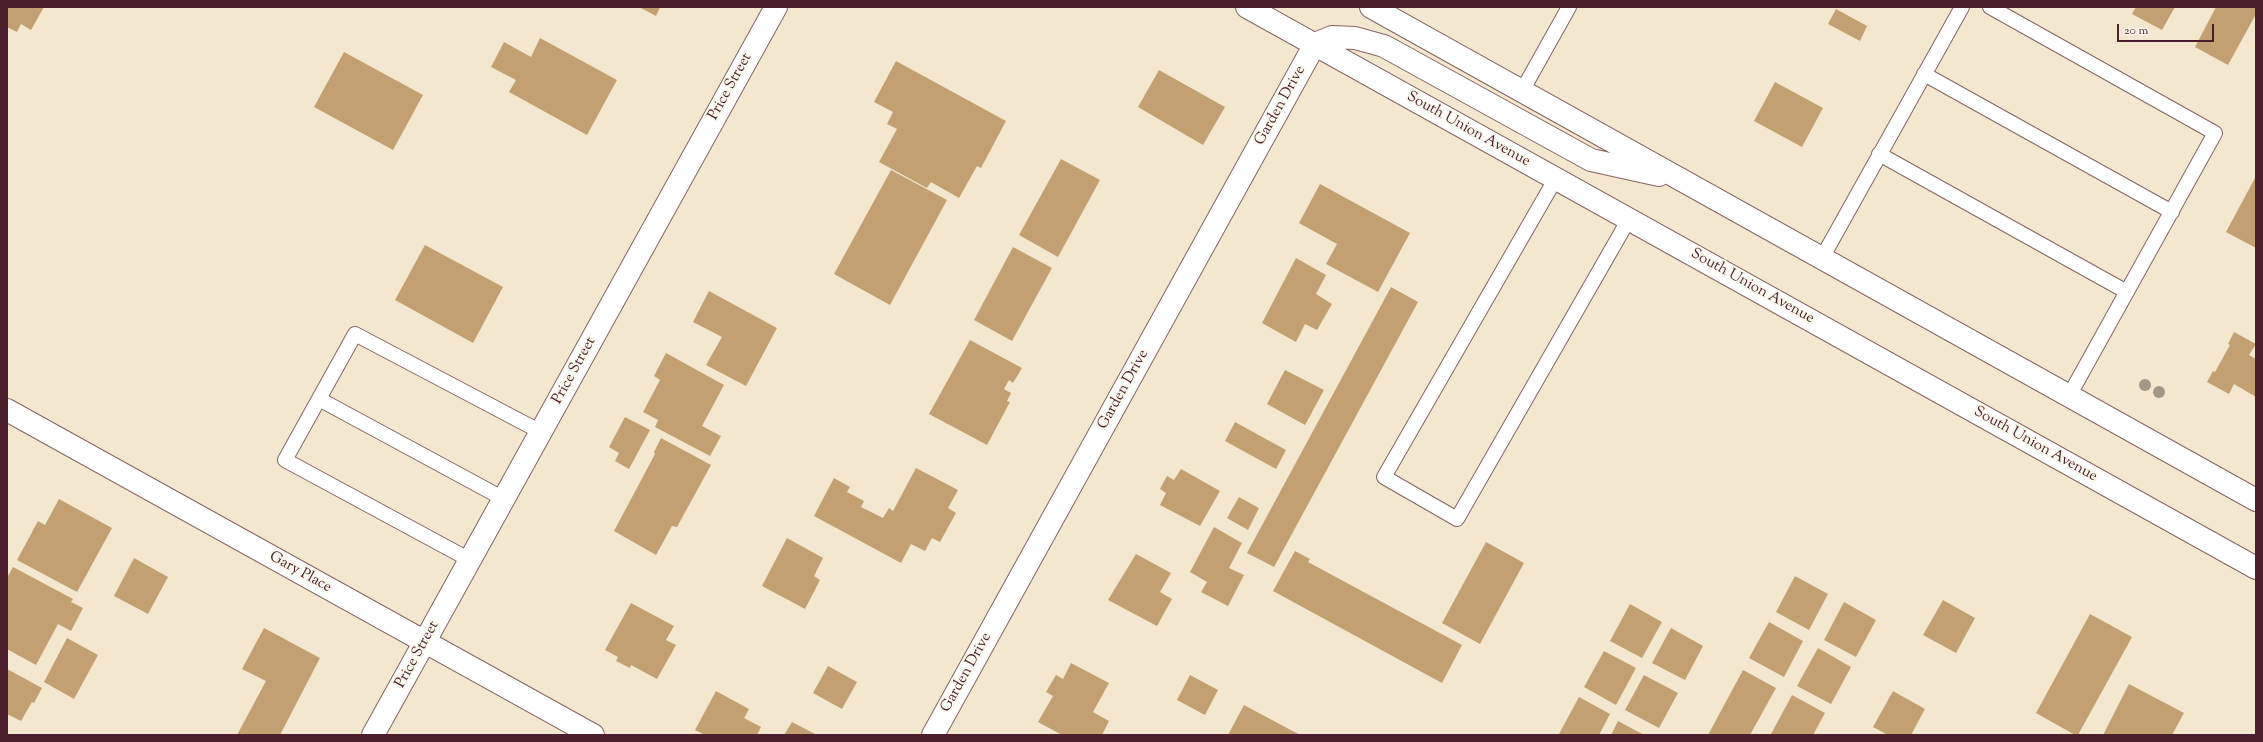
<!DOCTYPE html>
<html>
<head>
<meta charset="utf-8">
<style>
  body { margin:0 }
  #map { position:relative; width:2263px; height:742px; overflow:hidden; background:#f3e8cf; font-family:"Sorts Mill Goudy",serif }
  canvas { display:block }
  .frame { position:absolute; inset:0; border:8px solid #4a1f2b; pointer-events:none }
  .scale { position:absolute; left:2117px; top:24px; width:97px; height:18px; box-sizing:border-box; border:2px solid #4a1f2b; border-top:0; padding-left:5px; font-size:12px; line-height:14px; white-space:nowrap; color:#4a1f2b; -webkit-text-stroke:3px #fbf7ec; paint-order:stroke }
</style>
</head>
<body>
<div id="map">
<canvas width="2263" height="742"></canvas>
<div class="frame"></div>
<div class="scale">20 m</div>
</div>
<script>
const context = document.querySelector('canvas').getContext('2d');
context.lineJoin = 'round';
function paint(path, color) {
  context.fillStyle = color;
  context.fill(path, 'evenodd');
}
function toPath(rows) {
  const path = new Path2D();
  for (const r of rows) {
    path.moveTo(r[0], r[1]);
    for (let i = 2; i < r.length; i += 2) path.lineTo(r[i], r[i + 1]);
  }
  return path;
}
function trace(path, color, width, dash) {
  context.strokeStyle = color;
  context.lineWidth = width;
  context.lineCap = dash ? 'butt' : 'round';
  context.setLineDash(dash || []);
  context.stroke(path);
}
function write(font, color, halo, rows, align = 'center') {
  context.font = font + ' "Sorts Mill Goudy",serif';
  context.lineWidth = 4;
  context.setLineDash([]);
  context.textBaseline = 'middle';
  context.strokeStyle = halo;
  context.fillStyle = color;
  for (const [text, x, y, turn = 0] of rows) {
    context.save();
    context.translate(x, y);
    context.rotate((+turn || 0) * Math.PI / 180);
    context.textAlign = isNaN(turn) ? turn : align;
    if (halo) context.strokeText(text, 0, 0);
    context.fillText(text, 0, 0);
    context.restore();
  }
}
const building = toPath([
  [7,7,44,7,31,30,21,24,17,32,7,27],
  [639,7,660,7,656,16],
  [2136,7,2175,7,2162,30,2132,14],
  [2216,7,2256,7,2256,14,2228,65,2195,47],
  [1836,9,1867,26,1860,41,1828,24],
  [540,38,617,80,587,135,509,92,516,80,491,67,504,42,531,57],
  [344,52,423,95,393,150,314,107],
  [896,61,1006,121,981,168,977,166,959,198,931,182,927,188,879,162,897,129,887,124,893,112,874,102],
  [1159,70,1225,107,1203,145,1138,107],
  [1775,82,1823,108,1802,147,1754,121],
  [1061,159,1100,180,1058,257,1019,235],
  [891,170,947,200,890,305,834,274],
  [2256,176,2256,248,2226,232],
  [1320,184,1410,233,1378,292,1326,264,1337,244,1299,223],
  [425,245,503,287,473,343,395,300],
  [1013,247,1052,268,1012,341,974,320],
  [1296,258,1326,275,1316,294,1332,304,1317,330,1305,324,1296,342,1262,323],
  [1391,287,1418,302,1274,567,1247,553],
  [709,291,777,328,746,386,706,365,722,337,693,322],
  [2234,332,2256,344,2249,355,2256,359,2256,397,2234,384,2229,394,2207,382,2213,371,2215,372,2230,345,2228,344],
  [970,340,1022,368,1013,383,1009,380,1004,389,1011,393,1007,401,1010,402,987,445,929,414],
  [666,353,724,385,702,426,721,436,710,456,655,427,658,420,643,412,660,380,654,376],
  [1285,370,1324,390,1305,425,1267,404],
  [625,417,650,430,629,469,615,461,619,453,609,447],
  [1235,422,1286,450,1276,469,1225,441],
  [661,438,711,465,677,527,672,526,656,555,614,531,655,454,654,452],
  [916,468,958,490,948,508,956,513,940,542,932,538,925,551,911,544,901,563,814,516,834,478,850,487,847,492,864,501,861,507,883,518,889,508,893,511],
  [1181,469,1220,491,1200,526,1160,505,1166,493,1160,489,1167,476,1174,480],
  [1239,497,1259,508,1248,530,1227,518],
  [59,499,112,528,77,592,17,560,38,521,45,525],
  [1214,527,1242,543,1229,568,1244,575,1228,606,1201,592,1207,582,1190,572],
  [787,538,823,558,814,576,820,580,805,609,762,586],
  [1486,542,1524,563,1480,644,1442,623],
  [1295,551,1310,559,1308,562,1462,645,1442,683,1273,591],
  [1136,554,1171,573,1160,592,1172,599,1157,626,1108,600],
  [134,558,168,577,148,614,114,596],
  [13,567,73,599,71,602,83,608,71,631,58,624,36,665,7,649,7,578],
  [1795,576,1828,594,1809,630,1776,612],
  [1943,600,1975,618,1956,653,1923,635],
  [1844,602,1876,620,1856,657,1824,640],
  [631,603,674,626,666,640,676,645,657,679,631,665,630,668,616,661,618,657,605,650],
  [1630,604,1662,622,1642,658,1610,641],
  [2090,614,2132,637,2078,735,2075,735,2036,713],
  [1769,622,1803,641,1784,677,1749,658],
  [264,628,320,658,280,735,237,735,266,681,242,669],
  [1671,628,1703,646,1685,680,1652,663],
  [67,638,98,655,74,699,44,682],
  [1818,648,1851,667,1831,704,1797,686],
  [1604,651,1636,668,1616,705,1584,687],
  [1071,663,1109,683,1093,712,1109,721,1102,735,1062,735,1038,722,1053,696,1046,692,1056,675,1063,679],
  [828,666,857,682,842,709,813,693],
  [7,669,42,688,34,703,32,702,21,721,7,714],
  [1743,670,1776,688,1750,735,1708,735],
  [1190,675,1218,690,1205,715,1177,700],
  [1644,675,1678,693,1659,728,1625,710],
  [2129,684,2184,713,2172,735,2103,735],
  [716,691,749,709,744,718,761,727,757,735,705,735,695,730],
  [1893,691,1925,709,1911,735,1888,735,1873,727],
  [1792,695,1825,713,1813,735,1771,734],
  [1579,697,1610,714,1599,735,1559,734],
  [1244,705,1300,735,1228,735],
  [1618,721,1644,735,1611,735],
  [792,722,817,735,784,735]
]);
const service = toPath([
  [1990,7,2215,133,2069,396],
  [1924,74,2172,212],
  [1522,91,1569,7],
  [1879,154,2127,292],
  [1556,178,1384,477,1457,519,1629,219],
  [1822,258,1962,7],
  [319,399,504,499],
  [470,560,285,460,355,334,541,432]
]);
const minor = toPath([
  [7,410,593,735],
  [373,735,776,7],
  [933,735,1315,44]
]);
const primary = toPath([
  [1247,7,2256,568],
  [1371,7,2256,500],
  [1315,44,1332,37,1355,38,1384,46,1591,160,1659,175]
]);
const trees = [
  [2145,385],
  [2159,392]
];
const streetNames = [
  ["Price Street",731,87,-61],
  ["Garden Drive",1281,106,-61],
  ["South Union Avenue",1468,130,29],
  ["South Union Avenue",1752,287,29],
  ["Price Street",575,371,-61],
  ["Garden Drive",1124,390,-61],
  ["South Union Avenue",2035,445,29],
  ["Gary Place",300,573,29],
  ["Price Street",418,655,-61],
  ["Garden Drive",967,673,-61]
];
paint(building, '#c3a071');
trace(service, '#856564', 16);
trace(minor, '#856564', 24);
trace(primary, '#856564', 24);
trace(service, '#fff', 14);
trace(minor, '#fff', 22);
trace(primary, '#fff', 22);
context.fillStyle = '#a09988';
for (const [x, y] of trees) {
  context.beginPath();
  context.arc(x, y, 6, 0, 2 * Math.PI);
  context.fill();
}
write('15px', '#4a1f2b', '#fbf7ec', streetNames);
</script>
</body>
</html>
